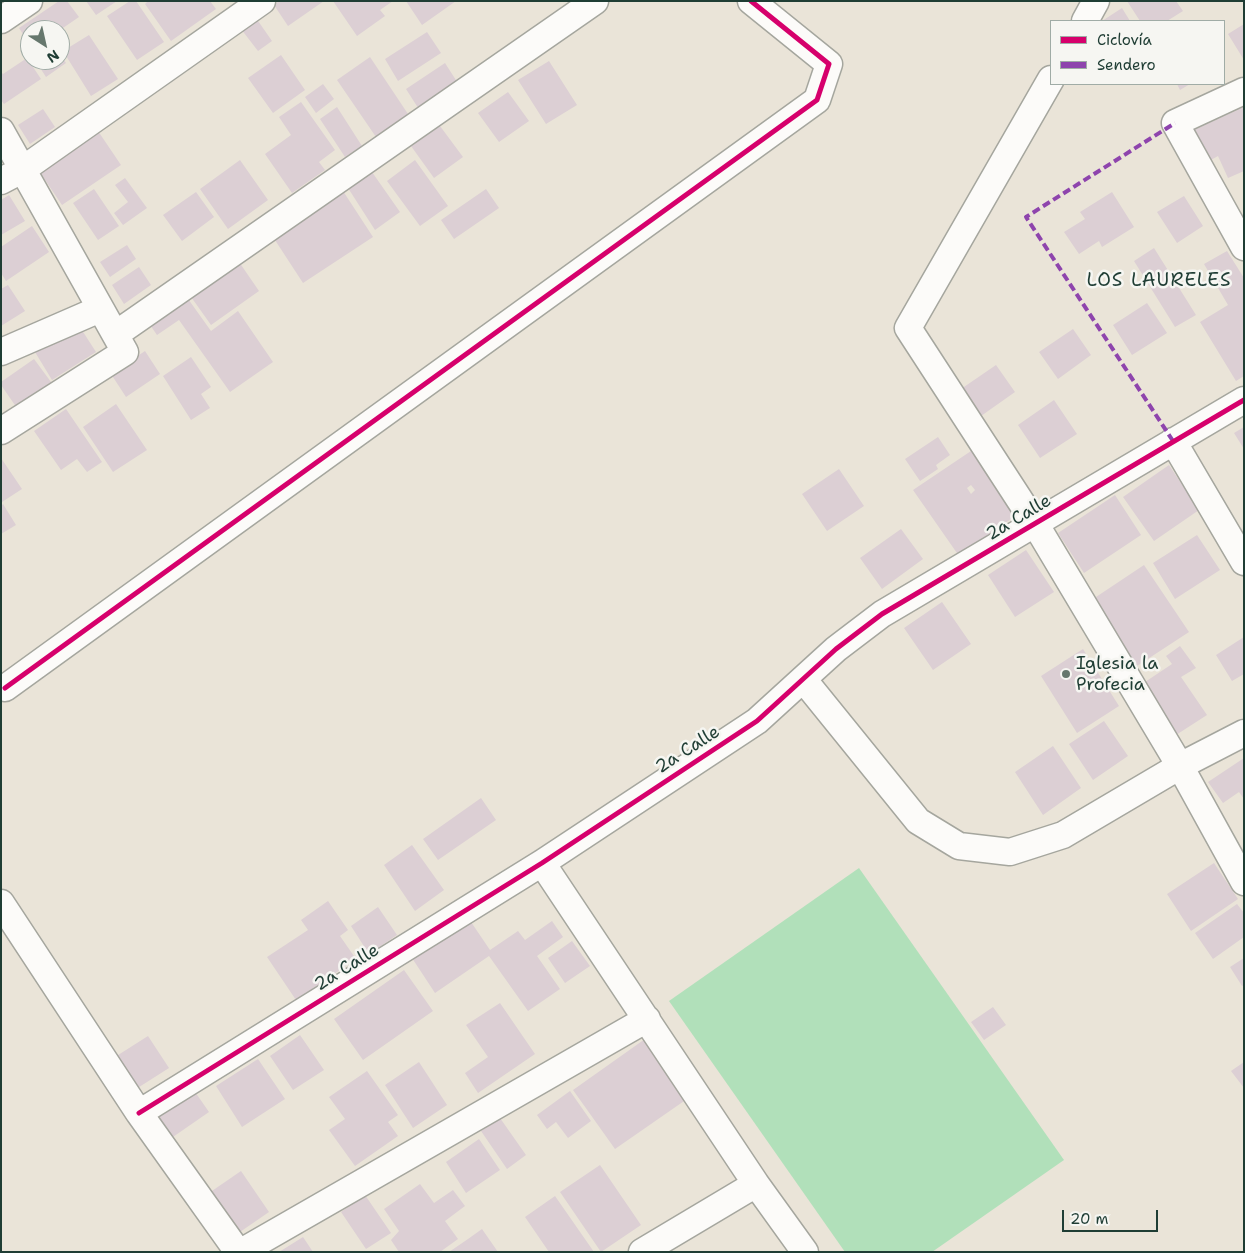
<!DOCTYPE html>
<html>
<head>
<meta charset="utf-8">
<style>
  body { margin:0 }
  #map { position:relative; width:1245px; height:1253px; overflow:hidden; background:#eae4d8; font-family:"Shantell Sans",sans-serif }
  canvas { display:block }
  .frame { position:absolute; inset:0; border:2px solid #1f3d34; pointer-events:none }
  .legend { position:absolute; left:1050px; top:20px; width:175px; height:65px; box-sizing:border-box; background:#f6f6f2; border:1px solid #a0aca6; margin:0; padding:6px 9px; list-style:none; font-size:15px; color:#1f3d34 }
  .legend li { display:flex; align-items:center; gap:10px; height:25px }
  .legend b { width:25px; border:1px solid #a0aca6 }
  .north { position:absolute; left:20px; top:20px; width:50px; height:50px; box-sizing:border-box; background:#f6f6f2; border:1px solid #a0aca6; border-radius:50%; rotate:145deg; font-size:14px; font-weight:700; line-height:20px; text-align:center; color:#1f3d34 }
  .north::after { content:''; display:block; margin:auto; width:18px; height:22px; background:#66776d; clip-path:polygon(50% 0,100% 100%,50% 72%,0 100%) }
  .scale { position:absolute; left:1062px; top:1210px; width:96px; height:22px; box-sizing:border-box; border:2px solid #1f3d34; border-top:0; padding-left:6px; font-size:15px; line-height:18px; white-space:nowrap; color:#1f3d34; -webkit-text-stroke:4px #f6f6f2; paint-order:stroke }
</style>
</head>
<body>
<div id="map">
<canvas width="1245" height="1253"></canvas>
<div class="frame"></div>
<ul class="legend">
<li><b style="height:6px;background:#d6006c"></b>Ciclovía</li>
<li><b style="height:6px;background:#8e44ad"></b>Sendero</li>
</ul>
<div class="north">N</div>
<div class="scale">20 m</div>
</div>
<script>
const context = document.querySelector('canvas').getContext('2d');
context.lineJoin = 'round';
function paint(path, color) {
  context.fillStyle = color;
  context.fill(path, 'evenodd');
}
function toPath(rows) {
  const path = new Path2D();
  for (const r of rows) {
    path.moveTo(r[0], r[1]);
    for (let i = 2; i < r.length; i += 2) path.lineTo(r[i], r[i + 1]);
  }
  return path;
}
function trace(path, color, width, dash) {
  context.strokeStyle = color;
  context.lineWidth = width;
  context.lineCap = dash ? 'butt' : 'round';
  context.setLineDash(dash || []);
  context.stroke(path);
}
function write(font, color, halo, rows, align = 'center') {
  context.font = font + ' "Shantell Sans",sans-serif';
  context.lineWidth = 5;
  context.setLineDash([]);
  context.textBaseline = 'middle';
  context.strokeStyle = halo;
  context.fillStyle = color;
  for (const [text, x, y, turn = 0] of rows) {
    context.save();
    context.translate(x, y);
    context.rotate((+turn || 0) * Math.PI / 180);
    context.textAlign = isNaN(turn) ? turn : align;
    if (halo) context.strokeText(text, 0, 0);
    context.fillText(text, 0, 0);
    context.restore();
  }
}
const green = toPath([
  [859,868,1064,1160,932,1252,845,1252,669,1001]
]);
const building = toPath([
  [59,1,67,1,79,17,60,30,30,30,30,45,19,28],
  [86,1,117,1,96,15],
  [130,1,136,1,164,42,137,60,107,16],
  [148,1,210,1,216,9,171,41,145,4],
  [279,1,324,1,288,26,274,5],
  [333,1,393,1,380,10,385,16,357,36],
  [406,1,456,1,422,25],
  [1127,1,1176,1,1183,11,1167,21,1140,21],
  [1122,8,1130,21,1102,21],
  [256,18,272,41,258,51,241,29],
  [1244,24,1244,60,1228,34],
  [427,32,441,53,398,81,385,59],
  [89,35,118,79,91,96,63,51],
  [60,54,66,63,46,77,35,60,60,60],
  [281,55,305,90,273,113,248,78],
  [370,57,408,114,376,137,337,80],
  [27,58,41,79,4,104,1,100,1,72,3,74],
  [549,61,577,105,546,124,518,80],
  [445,63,461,88,422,114,406,89],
  [323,84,334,99,316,113,305,97],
  [1177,84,1190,84,1180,90],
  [508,92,529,121,499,142,478,113],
  [301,102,335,150,319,162,325,170,292,193,265,154,291,135,279,117],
  [337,107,362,146,345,157,320,119],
  [1244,107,1244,171,1228,178,1218,156,1209,161,1194,130],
  [43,109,55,127,30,144,18,125],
  [440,126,463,157,434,178,411,146],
  [98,131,121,165,62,205,39,171],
  [240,160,268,200,228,229,200,189],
  [415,160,448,206,420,226,387,181],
  [372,172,400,212,375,230,348,188],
  [125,178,147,208,123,225,114,213,128,202,115,185],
  [94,189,119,226,98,240,73,203],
  [486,189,499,208,454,239,441,220],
  [343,191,373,237,303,283,273,237],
  [196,192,214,217,182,241,163,215],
  [1112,192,1134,227,1102,247,1099,241,1079,254,1064,232,1085,219,1080,212],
  [9,195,25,221,1,235,1,200],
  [1184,196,1203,226,1177,243,1157,212],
  [32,226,49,252,6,281,1,273,1,247],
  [127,245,136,259,110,277,100,262],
  [1154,248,1196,315,1175,327,1134,261],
  [1227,251,1244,278,1244,376,1236,381,1200,322,1228,305,1204,264],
  [237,259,259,291,211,325,189,294],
  [139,267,151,285,124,304,112,285],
  [8,285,25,311,1,326,1,289],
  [186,296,211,331,238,311,273,362,230,392,179,320,157,335,148,322],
  [1147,303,1167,333,1132,355,1113,325],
  [78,324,96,352,52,380,35,352],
  [1073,329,1091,355,1058,379,1039,352],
  [145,351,160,374,126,397,111,374],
  [191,357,211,387,201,394,210,408,191,420,163,376],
  [34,359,54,386,19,411,1,385,1,382],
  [996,365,1015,392,981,416,961,389],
  [1054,400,1077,434,1040,458,1018,425],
  [116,404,147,450,113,472,83,427],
  [66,409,102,462,87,472,77,459,61,470,34,431],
  [1244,427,1244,449,1234,433],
  [938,437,950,455,936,465,938,469,920,481,905,459],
  [971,451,1015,516,959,556,913,490],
  [971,485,975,490,971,494,967,488],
  [1,458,22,489,2,502,1,501],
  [1169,465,1199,510,1154,541,1123,497],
  [839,469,864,506,827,531,802,494],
  [1115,495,1141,535,1084,573,1058,533],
  [3,504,16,525,1,534,1,506],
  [901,529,923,559,882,589,860,558],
  [1197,535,1220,570,1175,599,1153,563],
  [1026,550,1054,592,1015,617,988,575],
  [1144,565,1189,632,1137,666,1093,599],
  [942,602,971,644,933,670,904,628],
  [1244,637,1244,674,1232,681,1216,655],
  [1180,646,1196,668,1181,677,1207,715,1176,735,1142,684,1172,664,1166,656],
  [1083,649,1119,706,1077,733,1041,676],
  [1104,721,1128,756,1093,780,1069,744],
  [1053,746,1081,788,1043,815,1015,772],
  [1244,758,1244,799,1239,792,1223,803,1208,782],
  [481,798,496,820,438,860,423,839],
  [412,845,444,890,415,911,384,865],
  [1214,863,1238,899,1191,931,1167,894],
  [328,901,348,930,340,936,356,959,296,1000,267,957,308,930,301,920],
  [1237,904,1244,913,1244,937,1213,959,1195,933],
  [378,907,397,935,369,954,351,926],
  [469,919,490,950,518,931,525,940,552,921,563,937,537,956,560,989,528,1011,489,956,435,993,412,958],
  [572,941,590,966,565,983,548,958],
  [1244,958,1244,985,1242,986,1230,967],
  [404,970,433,1011,363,1060,334,1019],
  [500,1003,535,1054,478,1093,465,1073,488,1057,466,1025],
  [993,1007,1006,1025,984,1040,971,1022],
  [300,1035,324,1070,293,1090,270,1056],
  [148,1036,169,1068,136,1089,115,1057],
  [645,1039,687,1099,615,1149,573,1090],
  [258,1059,285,1099,242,1127,216,1086],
  [419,1062,447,1105,413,1128,385,1085],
  [1244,1062,1244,1088,1231,1071],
  [367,1071,398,1115,388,1122,398,1136,355,1166,329,1130,345,1119,329,1097],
  [193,1089,209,1112,170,1139,154,1117],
  [570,1091,591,1121,568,1138,556,1122,547,1129,537,1115],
  [500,1118,526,1155,507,1169,481,1131],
  [479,1139,500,1170,466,1193,446,1162],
  [600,1165,641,1225,601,1252,560,1192],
  [241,1171,269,1212,237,1234,209,1193],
  [420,1184,434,1203,453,1190,465,1206,445,1221,458,1239,440,1252,399,1252,391,1240,399,1231,384,1209],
  [365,1195,391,1233,366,1249,341,1212],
  [555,1196,594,1252,549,1252,525,1217],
  [482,1229,498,1252,449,1252,468,1239],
  [303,1237,313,1252,279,1252]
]);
const minor = toPath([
  [1,20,29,1],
  [1085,21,1096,1],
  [1051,79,908,328,1036,525,1180,766,1244,882],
  [1244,91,1175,123,1244,247],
  [1,131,125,352,1,431],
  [1,181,22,170,262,1],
  [116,334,595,1],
  [1,352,100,309],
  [1173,441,1244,562],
  [803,679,918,821,959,846,1010,852,1063,835,1180,766,1244,733],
  [5,688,817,100,829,64,751,1],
  [542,863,756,1184,805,1252],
  [1,903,139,1113,238,1252],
  [139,1113,542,863,757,721,836,649,882,614,1244,400],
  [241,1252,647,1019],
  [642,1252,756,1184]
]);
const quiet = toPath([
  [1173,441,1026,217,1175,123]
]);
const cycleway = toPath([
  [5,688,817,100,829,64,751,1],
  [139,1113,542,863,757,721,836,649,882,614,1244,400]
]);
const markers = [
  [1066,674,5,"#66776d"]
];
const streetNames = [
  ["2a Calle",1019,518,-31],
  ["2a Calle",688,750,-33],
  ["2a Calle",347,968,-32]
];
const poiNames = [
  ["Iglesia la",1076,664],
  ["Profecia",1076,685]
];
const neighbourhoodNames = [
  ["LOS LAURELES",1159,281]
];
paint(green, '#b1e0ba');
paint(building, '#dccfd4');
trace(minor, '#a5a69e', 29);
trace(minor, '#fcfbf9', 26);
trace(quiet, '#8e44ad', 4, [8, 4]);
trace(cycleway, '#d6006c', 5);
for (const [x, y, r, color] of markers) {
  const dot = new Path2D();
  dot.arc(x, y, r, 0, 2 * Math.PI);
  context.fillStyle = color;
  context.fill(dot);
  trace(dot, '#f6f6f2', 2);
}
write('18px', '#1f3d34', '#f6f6f2', streetNames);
write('18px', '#1f3d34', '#f6f6f2', poiNames, 'left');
context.letterSpacing = '1px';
write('19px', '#1f3d34', '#f6f6f2', neighbourhoodNames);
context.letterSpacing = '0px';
</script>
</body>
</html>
